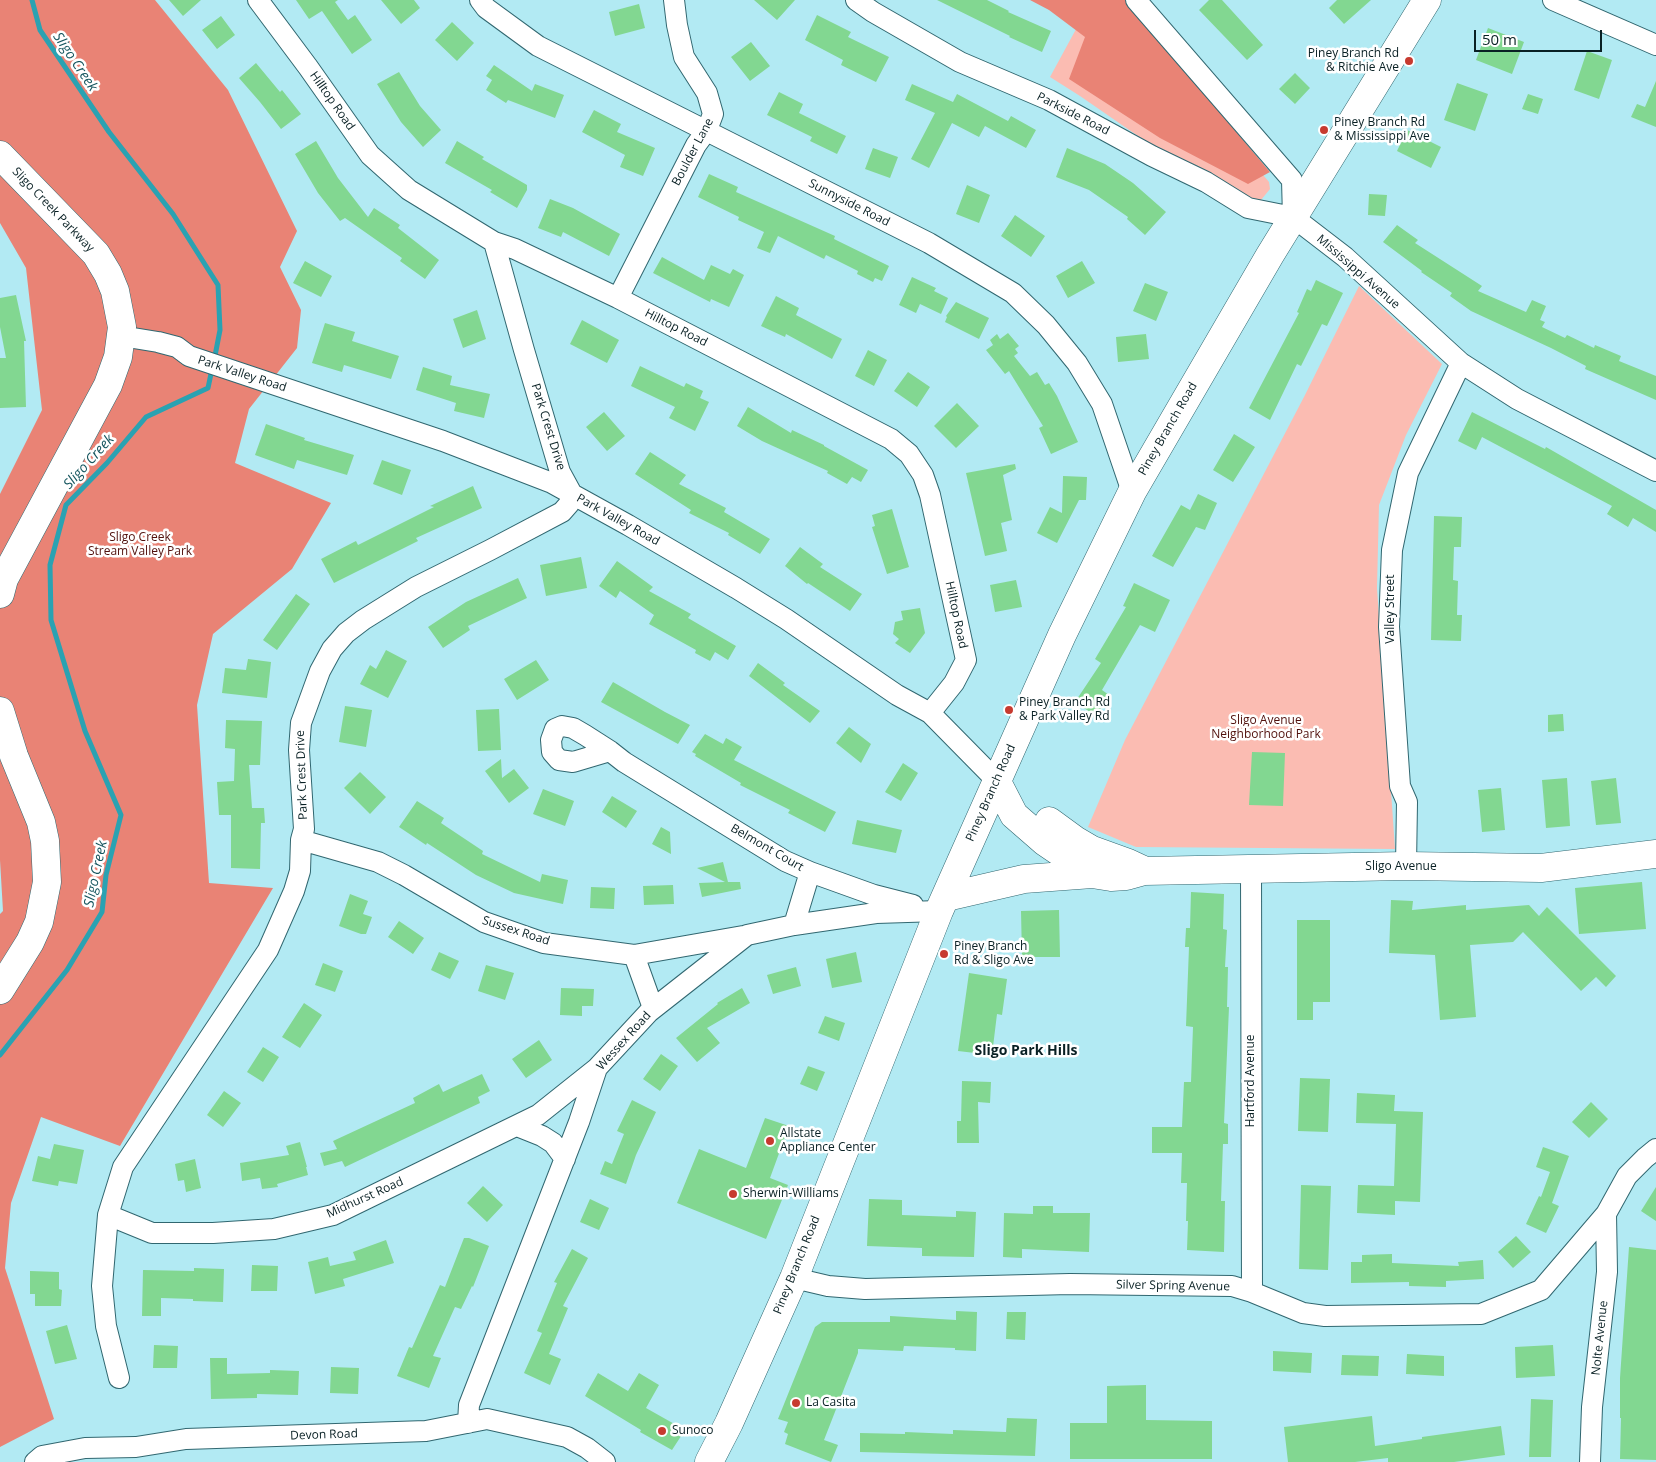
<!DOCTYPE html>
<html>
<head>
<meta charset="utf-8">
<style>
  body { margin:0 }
  #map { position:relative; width:1656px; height:1462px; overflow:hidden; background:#b2eaf3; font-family:"Open Sans",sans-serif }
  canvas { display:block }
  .scale { position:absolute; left:1474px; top:30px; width:128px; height:22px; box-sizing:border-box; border:2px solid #092024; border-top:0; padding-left:6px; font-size:15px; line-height:18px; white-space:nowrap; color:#092024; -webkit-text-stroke:4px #fff; paint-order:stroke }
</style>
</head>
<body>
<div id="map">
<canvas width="1656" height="1462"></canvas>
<div class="scale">50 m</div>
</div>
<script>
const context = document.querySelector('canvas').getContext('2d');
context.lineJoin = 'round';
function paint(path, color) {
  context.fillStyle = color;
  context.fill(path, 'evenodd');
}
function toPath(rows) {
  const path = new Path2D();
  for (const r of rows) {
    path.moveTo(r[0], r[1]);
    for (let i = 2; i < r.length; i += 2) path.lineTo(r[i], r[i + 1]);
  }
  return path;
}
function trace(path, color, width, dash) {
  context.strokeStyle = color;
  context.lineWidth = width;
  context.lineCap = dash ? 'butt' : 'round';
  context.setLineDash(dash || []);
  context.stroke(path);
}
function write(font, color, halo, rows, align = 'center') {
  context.font = font + ' "Open Sans",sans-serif';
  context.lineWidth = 5;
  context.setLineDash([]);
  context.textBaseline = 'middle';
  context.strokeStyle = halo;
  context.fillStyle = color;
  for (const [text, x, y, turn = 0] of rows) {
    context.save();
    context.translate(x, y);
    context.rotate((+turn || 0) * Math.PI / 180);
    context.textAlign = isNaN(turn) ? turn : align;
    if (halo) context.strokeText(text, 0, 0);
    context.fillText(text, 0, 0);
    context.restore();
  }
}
const green = toPath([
  [1081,20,1200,100,1269,182,1270,189,1261,200,1249,206,1234,207,1221,203,1214,199,1197,182,1164,154,1080,96,1050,77],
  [1359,286,1442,364,1406,435,1379,505,1377,588,1395,849,1136,847,1088,827,1125,740,1305,395]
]);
const forest = toPath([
  [0,0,155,0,228,90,297,231,280,267,301,310,297,348,249,409,235,463,331,503,292,569,213,634,197,705,209,883,273,888,120,1146,41,1117,11,1203,5,1268,54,1419,0,1447,0,914,3,911,0,860,0,494,42,410,26,268,0,223],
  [1030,0,1125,0,1270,172,1248,184,1160,138,1069,79,1085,37,1049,10]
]);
const stream = toPath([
  [32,0,40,30,109,132,173,214,218,285,220,330,214,361],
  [0,1055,67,970,102,912,106,875,121,815,85,731,51,620,50,565,66,505,107,463,146,417,208,388,212,369]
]);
const building = toPath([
  [169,0,201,0,183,16],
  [296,0,338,0,335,2,348,20,355,15,372,40,352,54,322,11,309,19],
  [381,0,414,0,420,8,401,24],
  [754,0,795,0,777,20],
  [937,0,987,0,1009,11,1008,12,1051,31,1042,52,1009,37,1010,36],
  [1209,0,1222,0,1263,45,1247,60,1199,10],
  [1337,0,1371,0,1344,24,1329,8],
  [639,4,645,28,615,36,609,12],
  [817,15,851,32,848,37,889,57,876,82,841,65,843,60,805,40],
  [221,16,235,35,217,49,202,30],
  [452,22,474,43,457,61,435,40],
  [1488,28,1524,42,1512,74,1476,60],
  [751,42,770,66,750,81,731,57],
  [1587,51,1612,60,1599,99,1574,90],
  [256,63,280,92,282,90,301,114,281,129,260,102,239,78],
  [494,65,532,91,535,84,564,95,555,118,508,100,506,103,486,90,492,80,486,76],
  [399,72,420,106,441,130,423,147,401,122,377,84],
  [1295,73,1310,88,1295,104,1279,89],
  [1656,81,1656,127,1631,117,1637,104,1645,107],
  [1457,83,1488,94,1475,131,1444,120],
  [912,84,953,102,957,94,1008,121,1011,116,1036,130,1026,148,985,126,979,137,952,123,929,168,911,159,935,113,905,100],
  [779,92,803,104,799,113,846,136,837,154,810,141,812,137,767,115],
  [1528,94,1543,99,1538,114,1522,109],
  [594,110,621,124,617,132,655,148,643,176,620,167,625,155,582,132],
  [1407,130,1441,147,1431,168,1397,151],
  [316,141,338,178,368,217,374,208,400,225,398,228,439,260,425,279,400,261,402,258,345,218,340,221,318,193,295,154],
  [457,141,484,157,482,159,527,185,527,190,517,208,490,192,492,190,445,163],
  [873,148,898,157,890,178,865,169],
  [1067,148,1105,164,1133,183,1166,212,1145,235,1127,219,1128,217,1089,190,1056,177],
  [709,174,738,187,736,192,835,236,834,239,889,266,882,281,875,278,873,282,857,274,858,271,826,255,824,259,778,236,770,253,757,248,764,232,738,220,739,217,698,197],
  [967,185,990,195,979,223,956,214],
  [1369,194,1387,195,1385,216,1368,215],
  [550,199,573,208,620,234,609,256,563,232,561,237,538,228],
  [1015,215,1045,236,1031,257,1001,236],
  [1397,225,1418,240,1415,243,1482,286,1478,291,1526,312,1532,300,1546,306,1540,320,1545,322,1542,327,1565,338,1567,335,1594,348,1595,345,1621,356,1619,361,1656,376,1656,400,1585,369,1586,366,1551,348,1471,311,1450,296,1452,293,1421,272,1422,271,1383,242],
  [662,257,704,280,711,265,730,274,733,269,744,275,729,307,711,299,710,302,653,273],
  [305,261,332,276,321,297,293,283],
  [1082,261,1095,283,1068,298,1056,276],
  [912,277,936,288,934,291,948,298,941,314,920,304,916,313,899,305],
  [1316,280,1343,293,1327,326,1322,324,1301,366,1297,364,1270,420,1249,408,1299,313,1297,312,1307,289,1311,291],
  [1145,283,1168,292,1156,321,1133,311],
  [16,295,26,341,24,341,26,407,0,408,0,358,6,358,0,327,0,298],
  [776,296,799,308,796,315,842,339,832,359,786,334,785,337,761,326],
  [956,302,989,318,979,339,945,322,947,317,946,316],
  [477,310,486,339,463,348,453,319],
  [582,320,619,340,607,363,570,344],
  [325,323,355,332,352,341,399,356,391,379,344,365,342,372,312,363],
  [1008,333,1019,346,1015,349,1018,353,1014,356,1030,376,1037,372,1045,385,1049,383,1057,396,1078,442,1051,454,1039,428,1043,426,1009,371,1005,374,986,350,993,345,990,340,997,334,1000,339],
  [1146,334,1149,359,1118,362,1116,337],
  [868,350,887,360,874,386,855,376],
  [640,366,684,387,686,383,703,391,700,398,709,402,695,431,669,418,675,407,631,386],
  [423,367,452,376,450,385,490,394,484,418,454,411,456,403,416,390],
  [908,372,930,387,917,407,894,391],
  [957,403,979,426,956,448,934,426],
  [748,407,791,433,792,430,824,445,824,446,868,470,861,482,852,477,847,484,827,473,828,471,762,441,737,426],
  [604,412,625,436,607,451,586,427],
  [1472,412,1545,449,1546,447,1656,510,1656,532,1633,518,1628,527,1607,514,1612,506,1482,437,1476,450,1458,441],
  [266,424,305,438,304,440,354,455,347,475,297,460,294,469,255,455],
  [1234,434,1255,447,1233,482,1213,470],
  [650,452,686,475,679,484,726,508,724,512,770,539,760,554,728,535,729,533,689,513,691,510,635,474],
  [382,460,411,470,402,495,373,484],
  [1015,464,1016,469,1003,475,1012,520,1001,523,1007,551,985,556,966,473],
  [1063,476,1087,477,1086,500,1079,500,1057,543,1037,533,1050,507,1062,513],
  [473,486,482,508,416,538,418,541,334,583,321,559,356,541,358,545,434,507,430,506],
  [1198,494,1217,503,1205,530,1196,527,1173,567,1152,556,1181,505,1190,510],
  [892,509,909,567,887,574,872,527,875,526,872,515],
  [1434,516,1462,517,1461,547,1454,547,1453,580,1458,581,1457,615,1462,615,1461,641,1431,640],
  [800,547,823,564,820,567,862,594,850,611,808,583,807,584,785,566],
  [581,557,587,588,546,596,540,565],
  [617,561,653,587,649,591,691,614,688,618,736,646,728,660,715,652,710,661,695,653,696,650,649,624,654,615,620,591,616,598,599,586],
  [518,578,527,598,468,626,470,630,443,648,428,627,466,602],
  [1016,580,1022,607,995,612,990,585],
  [1134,583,1170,600,1155,632,1140,625,1102,690,1109,695,1096,716,1075,702,1101,663,1095,659,1126,607,1123,606],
  [296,594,310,604,277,650,263,640],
  [920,608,925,633,910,653,895,643,899,639,893,634,895,622,903,620,901,611],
  [386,650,407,661,388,698,360,684,370,665,376,669],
  [248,659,271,662,267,698,222,693,225,668,246,670],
  [536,660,549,680,517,700,504,679],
  [758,663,785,683,783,685,820,711,810,723,749,676],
  [613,682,665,712,690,725,678,744,601,702],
  [345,706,372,710,366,747,339,742],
  [499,709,501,750,478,751,476,710],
  [1563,714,1564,731,1548,732,1548,715],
  [226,720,262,721,260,765,249,765,252,808,264,808,265,823,261,823,260,869,231,868,231,815,219,815,217,782,234,781,235,749,225,748],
  [849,727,871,744,861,763,836,743],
  [705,734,723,744,726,738,742,747,734,760,836,812,825,832,788,813,790,810,740,785,741,783,695,756,696,754,692,752],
  [1252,752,1285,753,1283,806,1249,805],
  [501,759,502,778,514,769,529,788,509,803,485,771],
  [903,763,918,773,901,801,885,792],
  [360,772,386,797,370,814,344,788],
  [1567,778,1570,826,1546,828,1542,780],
  [1616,778,1621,823,1596,825,1591,781],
  [1501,788,1505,830,1482,832,1478,790],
  [543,789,574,801,565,826,533,814],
  [612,796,637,811,626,828,602,812],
  [417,801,444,818,441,823,483,851,482,854,540,882,542,874,568,880,563,904,514,893,476,875,427,843,426,845,399,827],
  [857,820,902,830,896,853,852,844],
  [661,827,670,832,671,854,652,844],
  [723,862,728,882,740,882,741,889,702,897,699,883,725,882,697,868],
  [1642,882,1646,929,1579,934,1575,888],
  [673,885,674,904,644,905,643,886],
  [591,887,615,888,614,909,590,908],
  [1191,892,1224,894,1223,929,1227,930,1225,967,1228,967,1227,1007,1229,1007,1224,1123,1228,1124,1228,1144,1223,1144,1221,1201,1225,1201,1224,1252,1187,1250,1188,1221,1186,1221,1187,1183,1181,1183,1182,1153,1152,1153,1152,1127,1182,1127,1184,1082,1191,1082,1193,1027,1186,1026,1189,947,1185,947,1186,928,1190,928],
  [350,894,368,901,363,914,372,917,366,934,361,934,339,926],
  [1391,900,1413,901,1412,910,1466,905,1466,910,1529,905,1539,916,1547,907,1616,976,1606,987,1596,977,1581,991,1523,932,1513,942,1470,945,1476,1017,1440,1020,1435,955,1389,953],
  [1059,910,1060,957,1022,957,1021,911],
  [1297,920,1330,920,1330,1002,1313,1002,1313,1020,1297,1020],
  [399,921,424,938,413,954,388,937],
  [439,952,459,961,450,979,431,970],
  [856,952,862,982,832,988,826,959],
  [323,963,343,971,335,992,315,985],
  [486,965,514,973,505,1000,478,991],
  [796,967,801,986,773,994,767,975],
  [969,973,1007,979,1002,1015,997,1014,992,1055,958,1051],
  [561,988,594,989,593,1006,582,1006,582,1016,560,1015],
  [742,988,750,1003,707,1028,720,1043,697,1062,676,1038,718,1004,717,1003],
  [304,1003,322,1015,300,1048,282,1037],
  [825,1016,845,1023,839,1041,818,1033],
  [539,1040,552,1060,526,1078,512,1059],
  [263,1047,279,1057,263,1082,247,1072],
  [661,1054,678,1066,660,1091,643,1079],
  [808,1066,825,1072,817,1091,800,1084],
  [482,1074,490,1091,478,1097,480,1103,345,1167,342,1161,324,1166,320,1153,337,1149,333,1141,415,1103,413,1098,439,1084,443,1092],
  [1300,1078,1330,1079,1328,1132,1298,1131],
  [962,1081,991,1082,990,1103,978,1102,979,1143,957,1143,957,1121,961,1121],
  [224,1091,241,1103,223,1127,207,1115],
  [1357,1093,1395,1095,1394,1111,1423,1112,1420,1202,1395,1201,1395,1215,1357,1213,1358,1185,1394,1186,1396,1124,1356,1123],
  [632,1100,656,1112,636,1155,626,1184,600,1174,605,1161,612,1164,624,1134,617,1131],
  [1591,1102,1608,1119,1589,1138,1572,1122],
  [765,1118,789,1126,770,1178,788,1185,766,1239,677,1203,699,1149,746,1168],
  [300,1142,307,1167,306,1167,308,1175,277,1184,278,1187,262,1189,260,1178,242,1181,240,1163,289,1155,286,1146],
  [54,1144,84,1150,77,1184,59,1181,58,1186,32,1181,38,1156,50,1159],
  [1543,1147,1569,1156,1552,1203,1559,1206,1546,1233,1526,1224,1539,1196,1541,1197,1550,1172,1536,1167],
  [195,1159,201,1188,186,1192,184,1180,178,1181,175,1164],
  [1301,1185,1331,1186,1328,1270,1299,1269],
  [483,1186,503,1205,487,1222,467,1203],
  [1656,1187,1656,1221,1641,1211],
  [590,1199,609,1208,599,1230,580,1222],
  [869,1199,902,1200,902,1215,956,1217,956,1211,976,1212,974,1257,922,1256,922,1248,867,1246],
  [1033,1206,1053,1206,1053,1213,1090,1213,1089,1252,1022,1249,1022,1258,1003,1257,1004,1213,1033,1214],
  [1516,1236,1531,1252,1513,1268,1498,1252],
  [464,1238,469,1238,489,1246,473,1287,472,1286,461,1309,455,1307,433,1356,441,1358,429,1388,397,1376,409,1347,412,1348,440,1285,445,1287],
  [386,1240,394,1263,343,1279,345,1286,315,1294,308,1262,328,1257,330,1266,356,1260,353,1252],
  [1629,1247,1656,1250,1656,1460,1620,1459,1621,1418,1620,1418,1620,1378],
  [572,1249,588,1258,563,1306,568,1308,549,1354,561,1359,550,1385,524,1373,542,1333,537,1331,557,1283,554,1282],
  [1392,1254,1392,1263,1459,1266,1458,1262,1483,1260,1484,1279,1446,1281,1446,1287,1409,1286,1409,1282,1351,1283,1351,1262,1362,1262,1362,1255],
  [252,1265,278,1266,277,1291,251,1291],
  [194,1268,224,1269,223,1302,193,1301,193,1299,161,1298,161,1316,142,1316,143,1270,194,1271],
  [30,1271,59,1272,59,1289,62,1290,61,1306,35,1306,35,1294,30,1294],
  [956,1311,977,1312,976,1351,955,1350,955,1348,904,1346,903,1351,858,1349,858,1353,824,1440,838,1445,831,1462,785,1444,788,1434,784,1432,788,1422,778,1419,815,1327,822,1322,890,1322,890,1316,956,1320],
  [1007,1312,1026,1312,1025,1340,1006,1339],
  [67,1325,77,1359,55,1364,46,1331],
  [154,1345,178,1346,177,1368,153,1368],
  [1553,1345,1555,1376,1516,1378,1515,1347],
  [1273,1351,1312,1353,1311,1373,1273,1371],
  [1407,1354,1444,1356,1444,1376,1406,1374],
  [1342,1355,1379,1356,1378,1376,1341,1375],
  [210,1358,227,1358,227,1374,270,1373,270,1370,299,1371,298,1395,257,1394,257,1398,211,1399],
  [331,1367,359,1368,358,1394,330,1393],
  [598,1373,628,1391,639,1373,659,1385,646,1408,685,1430,672,1450,640,1432,641,1430,585,1396],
  [1146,1385,1146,1420,1212,1421,1212,1459,1070,1459,1070,1423,1107,1423,1107,1386],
  [1531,1399,1553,1400,1551,1457,1529,1457],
  [1372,1416,1375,1446,1422,1439,1422,1437,1501,1426,1505,1455,1454,1462,1388,1462,1388,1458,1355,1462,1288,1462,1284,1427],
  [1007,1418,1037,1419,1035,1456,860,1452,860,1433,905,1434,905,1432,953,1434,953,1430,1006,1432]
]);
const street = toPath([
  [258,0,308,67,370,155,409,190,494,242,515,249,618,298,891,439,909,454,923,475,930,495,966,660,954,683,930,713],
  [480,0,486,8,538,46,929,243,1013,293,1046,325,1077,363,1102,404,1132,492],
  [856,0,873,12,960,62,1049,100,1152,156,1206,182,1248,208,1293,217],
  [1136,0,1292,180,1293,217,1345,257,1461,363,1517,399,1656,471],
  [1553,0,1656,45],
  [618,298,696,145,707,130,713,114,707,93,684,57,677,25,674,0],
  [121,336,158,342,177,347,189,356,443,441,552,483,628,525,736,588,786,619,897,695,930,713,996,780],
  [610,751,573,762,559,760,552,752,551,740,555,729,562,726,573,728,585,735,610,751,624,762,785,861,810,872,874,895,913,905],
  [301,840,378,862,404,875,484,922,544,943,634,955,743,936],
  [1406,866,1407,802,1400,786,1389,627,1392,550,1408,473,1461,363],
  [1251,869,1252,1292],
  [794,925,810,872],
  [634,955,653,1008],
  [517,1126,542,1136,553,1143,565,1159],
  [108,1215,152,1233,213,1233,274,1229,333,1215,538,1115,597,1068],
  [794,1278,828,1286,865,1289,1070,1284,1232,1286,1252,1292,1303,1313,1325,1316,1481,1314,1541,1290,1606,1214,1627,1176,1645,1158,1656,1149],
  [119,1378,106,1326,102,1286,108,1215,123,1167,268,950,294,891,300,871,301,840,304,829,299,750,301,723,320,671,332,649,346,633,363,620,416,587,490,550,562,512,569,504,572,494,560,472,524,350,494,242],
  [468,1423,469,1405,579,1122,597,1068,649,1012,747,935,794,925,876,913,939,911],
  [35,1462,42,1456,85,1448,136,1447,186,1439,426,1431,487,1419,567,1437,587,1448,605,1462],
  [1590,1462,1592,1407,1607,1272,1606,1214]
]);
const secondary = toPath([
  [0,155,96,254,108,274,115,291,122,327,118,357,108,385,4,579,0,594],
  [0,711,14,756,41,822,45,841,47,882,39,922,30,942,0,990],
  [996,780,1014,815,1045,842,1092,874,1111,877,1126,876,1144,871,1406,866,1541,868,1656,854],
  [1049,821,1075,840,1092,850,1128,863,1143,870],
  [946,897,1024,879,1092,874],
  [709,1462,729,1423,794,1278,939,911,1062,635,1132,492,1270,255,1427,0]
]);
const markers = [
  [1409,61,5,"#c73a2f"],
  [1324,130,5,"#c73a2f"],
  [1009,710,5,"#c73a2f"],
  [944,954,5,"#c73a2f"],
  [770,1141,5,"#c73a2f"],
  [733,1194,5,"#c73a2f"],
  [796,1403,5,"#c73a2f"],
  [662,1431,5,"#c73a2f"]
];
const poiNames = [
  ["Piney Branch Rd",1399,54,"right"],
  ["& Ritchie Ave",1399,68,"right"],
  ["Piney Branch Rd",1334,123],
  ["& Mississippi Ave",1334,137],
  ["Piney Branch Rd",1019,703],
  ["& Park Valley Rd",1019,717],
  ["Piney Branch",954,947],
  ["Rd & Sligo Ave",954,961],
  ["Allstate",780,1134],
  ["Appliance Center",780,1148],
  ["Sherwin-Williams",743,1194],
  ["La Casita",806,1403],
  ["Sunoco",672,1431]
];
const streetNames = [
  ["Hilltop Road",332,101,55],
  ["Parkside Road",1073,114,27],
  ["Boulder Lane",693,152,-62],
  ["Sunnyside Road",849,203,27],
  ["Sligo Creek Parkway",53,210,46],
  ["Mississippi Avenue",1358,272,41],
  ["Hilltop Road",676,328,27],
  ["Park Valley Road",242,374,18],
  ["Park Crest Drive",548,427,73],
  ["Piney Branch Road",1168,429,-60],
  ["Park Valley Road",618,520,29],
  ["Valley Street",1391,609,-90],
  ["Hilltop Road",956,615,78],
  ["Park Crest Drive",302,775,-92],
  ["Piney Branch Road",991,793,-66],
  ["Belmont Court",767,848,30],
  ["Sligo Avenue",1401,867],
  ["Sussex Road",516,931,18],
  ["Wessex Road",624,1041,-48],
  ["Hartford Avenue",1251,1081,-90],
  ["Midhurst Road",365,1198,-24],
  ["Piney Branch Road",797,1265,-68],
  ["Silver Spring Avenue",1173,1286,1],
  ["Nolte Avenue",1600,1338,-84],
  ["Devon Road",324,1435,-2]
];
const parkNames = [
  ["Sligo Creek",140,538],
  ["Stream Valley Park",140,552],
  ["Sligo Avenue",1266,721],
  ["Neighborhood Park",1266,735]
];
const waterNames = [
  ["Sligo Creek",75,62,56],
  ["Sligo Creek",89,462,-48],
  ["Sligo Creek",96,874,-78]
];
const neighbourhoodNames = [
  ["Sligo Park Hills",1026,1051]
];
paint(green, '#fbbcb2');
paint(forest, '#e98375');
trace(stream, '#2aa2b2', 5);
paint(building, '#82d791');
trace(street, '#316770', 22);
trace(secondary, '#316770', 29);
trace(street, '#fff', 20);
trace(secondary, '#fff', 28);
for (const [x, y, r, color] of markers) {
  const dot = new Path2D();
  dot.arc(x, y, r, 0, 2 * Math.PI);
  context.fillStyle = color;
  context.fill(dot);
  trace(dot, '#fff', 2);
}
write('12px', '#092024', '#fff', poiNames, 'left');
write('12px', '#092024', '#fff', streetNames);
write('12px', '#51110d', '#fff', parkNames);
write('italic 14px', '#15555e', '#fff', waterNames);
write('bold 14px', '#092024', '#fff', neighbourhoodNames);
</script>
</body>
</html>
